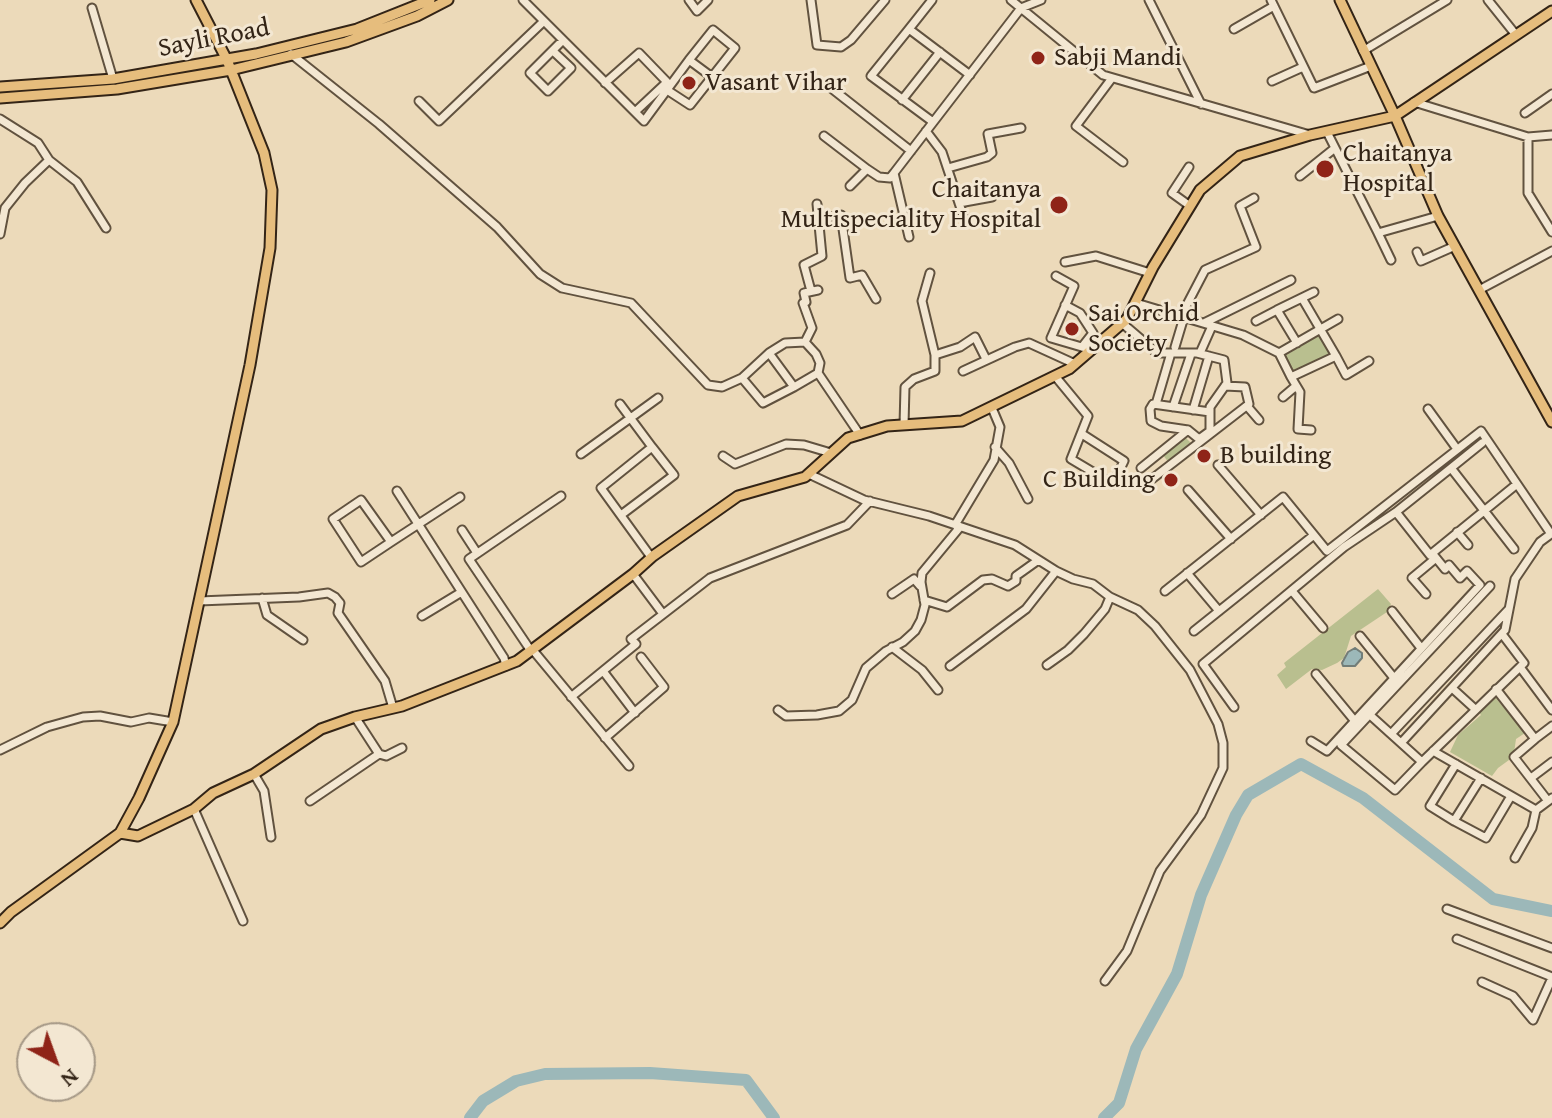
<!DOCTYPE html>
<html>
<head>
<meta charset="utf-8">
<style>
  body { margin:0 }
  #map { position:relative; width:1552px; height:1118px; overflow:hidden; background:#ecdaba; font-family:"Gentium Book Plus",serif }
  canvas { display:block }
  .north { position:absolute; left:16px; top:1022px; width:80px; height:80px; box-sizing:border-box; background:#f3e7d2; border:2px solid #a69987; border-radius:50%; rotate:139deg; font-size:22px; font-weight:700; line-height:32px; text-align:center; color:#332416 }
  .north::after { content:''; display:block; margin:auto; width:28px; height:36px; background:#8f2418; clip-path:polygon(50% 0,100% 100%,50% 72%,0 100%) }
</style>
</head>
<body>
<div id="map">
<canvas width="1552" height="1118"></canvas>
<div class="north">N</div>
</div>
<script>
const context = document.querySelector('canvas').getContext('2d');
context.lineJoin = 'round';
function paint(path, color) {
  context.fillStyle = color;
  context.fill(path, 'evenodd');
}
function toPath(rows) {
  const path = new Path2D();
  for (const r of rows) {
    path.moveTo(r[0], r[1]);
    for (let i = 2; i < r.length; i += 2) path.lineTo(r[i], r[i + 1]);
  }
  return path;
}
function trace(path, color, width, dash) {
  context.strokeStyle = color;
  context.lineWidth = width;
  context.lineCap = dash ? 'butt' : 'round';
  context.setLineDash(dash || []);
  context.stroke(path);
}
function write(font, color, halo, rows, align = 'center') {
  context.font = font + ' "Gentium Book Plus",serif';
  context.lineWidth = 6;
  context.setLineDash([]);
  context.textBaseline = 'middle';
  context.strokeStyle = halo;
  context.fillStyle = color;
  for (const [text, x, y, turn = 0] of rows) {
    context.save();
    context.translate(x, y);
    context.rotate((+turn || 0) * Math.PI / 180);
    context.textAlign = isNaN(turn) ? turn : align;
    if (halo) context.strokeText(text, 0, 0);
    context.fillText(text, 0, 0);
    context.restore();
  }
}
const green = toPath([
  [1318,334,1331,356,1295,373,1285,356],
  [1184,436,1192,444,1169,463,1163,455],
  [1378,589,1391,604,1387,612,1351,636,1344,658,1337,663,1322,670,1312,669,1286,689,1277,675,1286,667,1284,663],
  [1494,696,1525,733,1516,739,1514,753,1509,760,1498,768,1492,776,1450,752,1458,735,1481,715,1478,711]
]);
const water = toPath([
  [1355,648,1362,653,1362,658,1355,666,1343,666,1342,663,1348,652,1355,648]
]);
const river = toPath([
  [470,1118,483,1101,516,1081,545,1074,650,1073,746,1080,774,1118],
  [1104,1118,1119,1103,1136,1049,1177,974,1201,895,1236,815,1248,795,1301,764,1363,798,1493,899,1552,911]
]);
const minor = toPath([
  [523,0,644,121,689,60,713,30,735,48,690,105,667,90],
  [689,0,697,11,708,0],
  [811,0,817,45,841,47,851,40,885,0],
  [1011,0,1103,75,1310,135],
  [1149,0,1201,104],
  [1271,0,1314,88,1371,66],
  [1488,0,1516,35],
  [92,8,113,79],
  [909,29,932,0],
  [1234,29,1274,6],
  [553,51,571,68,548,91,530,73,562,41],
  [1363,51,1447,0],
  [291,54,379,124,497,227,540,274,562,288,631,303,708,385,722,387,742,378,769,353,794,387,818,373,860,435],
  [689,60,712,77],
  [1112,78,1076,126,1123,162],
  [1272,81,1303,67],
  [605,83,639,53,667,82,635,112],
  [826,84,911,151],
  [902,100,940,52],
  [419,101,439,121,543,22],
  [1414,102,1528,137,1552,135],
  [1525,113,1552,94],
  [0,119,38,143,49,160,77,182,106,228],
  [933,122,871,76,909,29,970,75],
  [926,131,942,152,963,215],
  [1327,132,1378,233,1438,216],
  [824,136,867,169],
  [1528,137,1528,193,1552,232],
  [1189,167,1172,193,1190,206],
  [948,168,987,157,992,153,988,134,1021,128],
  [1300,176,1335,148],
  [850,186,867,169,879,177,890,178,894,173],
  [959,203,992,197],
  [818,220,841,215,850,278,862,275,876,299],
  [1378,233,1391,260],
  [0,234,5,208,25,183,49,160],
  [909,237,894,173,1021,8,1041,0],
  [1417,252,1421,261,1455,246],
  [1065,262,1096,256,1150,273],
  [930,273,922,301,935,355,960,347,975,337,986,359],
  [1056,276,1074,286,1051,338,1092,350],
  [1479,290,1552,251],
  [811,291,804,265,822,256,817,204],
  [1136,303,1243,335,1279,353,1291,377,1336,356,1302,298],
  [1065,305,1080,313,1093,333,1082,347],
  [1277,310,1314,292],
  [1181,316,1205,270,1256,247,1240,206,1254,198],
  [1256,321,1277,310,1297,343],
  [1122,323,1157,353,1197,353,1224,360,1227,383,1210,407,1210,431,1199,439,1188,430,1161,426,1151,421,1150,409,1153,404,1210,412],
  [1204,323,1291,280],
  [805,342,812,328,803,303,806,302,804,293,818,290],
  [1175,347,1184,317],
  [769,353,785,343,805,342,816,354,820,363,818,373],
  [1200,353,1212,326],
  [1279,353,1338,319],
  [1336,356,1346,375,1369,361],
  [963,371,1015,347,1029,343,1075,364],
  [1055,376,1088,416,1071,459,1113,484,1124,461,1082,434],
  [1291,377,1300,392,1298,429,1311,430],
  [742,378,763,403,794,387],
  [1283,397,1296,386],
  [620,404,652,447,601,488,651,557],
  [1156,404,1171,353],
  [1247,406,1259,420],
  [1173,407,1191,354],
  [1428,409,1457,449],
  [1193,410,1209,356],
  [904,425,905,387,914,379,935,371,935,355],
  [1482,443,1451,468,1514,549],
  [995,447,1009,463,1028,499],
  [581,454,658,398],
  [723,456,735,464,786,444,804,445,831,453],
  [1218,465,1261,515],
  [1141,468,1188,430],
  [809,474,864,500,929,516,1015,545,1056,571,1073,579,1093,584,1110,597,1138,610,1155,626,1190,670,1218,724,1223,743,1223,768,1201,815,1160,871,1127,951,1105,981],
  [1152,479,1249,404,1245,387,1225,386],
  [1188,490,1231,539],
  [397,491,504,658,506,666],
  [1396,512,1430,555,1517,484],
  [621,515,674,475,652,447],
  [955,525,994,460,1000,427,992,408],
  [462,530,477,553],
  [1457,532,1468,545],
  [1552,533,1540,542,1515,579,1505,630,1401,743,1422,762,1520,667,1552,710],
  [391,542,361,500,333,519,361,562,391,542,460,497],
  [1187,573,1219,611],
  [633,574,663,614],
  [1165,591,1283,497,1314,535],
  [1292,591,1323,628],
  [892,594,914,579,920,586],
  [1426,594,1412,578,1436,558],
  [262,598,267,615,303,640],
  [924,600,947,607,983,580,992,579,1008,586,1016,581,1016,576,1037,561],
  [199,601,299,597,328,593,335,597,340,603,338,613,385,681,393,708],
  [1392,611,1421,648],
  [422,616,460,593],
  [1194,631,1314,535,1327,551,1481,431,1551,534],
  [1502,634,1524,663,1520,667],
  [1360,636,1394,678],
  [892,647,922,670,938,690],
  [532,649,629,766],
  [531,651,469,559,561,496],
  [1047,665,1068,650,1084,634,1105,609,1110,597],
  [950,666,1026,609,1056,571],
  [603,671,635,713],
  [1316,674,1354,720],
  [1452,688,1475,709],
  [1496,689,1535,739,1514,757,1548,801],
  [571,697,636,644,631,639,710,578,847,525,870,501],
  [1234,707,1203,664,1344,547,1396,512,1451,468],
  [778,710,786,716,817,715,839,711,852,700,866,668,886,651,903,642,915,631,921,620,925,605,921,582,922,573,960,527],
  [1370,715,1391,734],
  [605,738,664,687,641,657],
  [1535,739,1552,726],
  [1311,741,1327,751,1480,585,1467,571,1460,578,1449,565,1445,569,1432,553],
  [1401,743,1391,734,1509,609],
  [0,750,47,727,83,717,100,716,131,722,149,718,173,722],
  [1433,751,1536,810,1552,798],
  [379,754,386,756,402,748],
  [1422,762,1395,790,1341,745,1490,586],
  [1456,764,1430,806,1454,821,1481,778],
  [254,774,264,791,271,837],
  [1531,778,1552,762],
  [310,801,379,754,355,717],
  [194,809,243,921],
  [1454,821,1486,838,1511,796],
  [1515,858,1532,828,1536,810],
  [1447,909,1552,948],
  [1457,939,1552,977],
  [1482,982,1513,996,1533,1020,1552,978]
]);
const major = toPath([
  [1340,0,1395,116,1438,216,1552,422],
  [0,87,113,79,256,54,357,29,430,0],
  [0,98,117,89,231,70,346,42,417,16,448,0],
  [120,833,138,836,194,809,213,793,254,774,321,729,355,717,402,706,517,661,633,574,653,556,738,496,805,477,848,438,887,426,962,421,1069,369,1127,319,1153,267,1200,190,1240,156,1310,135,1395,116,1552,11],
  [0,923,11,912,120,833,139,798,173,722,250,365,270,248,272,190,264,153,227,60,196,0]
]);
const markers = [
  [1038,58,8,"#8f2418"],
  [689,83,8,"#8f2418"],
  [1325,169,10,"#8f2418"],
  [1059,205,10,"#8f2418"],
  [1072,329,8,"#8f2418"],
  [1204,456,8,"#8f2418"],
  [1171,480,8,"#8f2418"]
];
const streetNames = [
  ["Sayli Road",214,39,-11]
];
const poiNames = [
  ["Sabji Mandi",1054,58],
  ["Vasant Vihar",705,83],
  ["Chaitanya",1343,154],
  ["Hospital",1343,184],
  ["Chaitanya",1041,190,"right"],
  ["Multispeciality Hospital",1041,220,"right"],
  ["Sai Orchid",1088,314],
  ["Society",1088,344],
  ["B building",1220,456],
  ["C Building",1155,480,"right"]
];
paint(green, '#b9bf8f');
paint(water, '#9cb8b9');
trace(water, '#727d78', 2);
trace(river, '#9cb8b9', 12);
trace(minor, '#61523f', 11);
trace(major, '#332416', 13);
trace(minor, '#f3e7d2', 7);
trace(major, '#e6bd7d', 9);
for (const [x, y, r, color] of markers) {
  const dot = new Path2D();
  dot.arc(x, y, r, 0, 2 * Math.PI);
  context.fillStyle = color;
  context.fill(dot);
  trace(dot, '#f3e7d2', 3);
}
write('26px', '#332416', '#f3e7d2', streetNames);
write('26px', '#332416', '#f3e7d2', poiNames, 'left');
</script>
</body>
</html>
